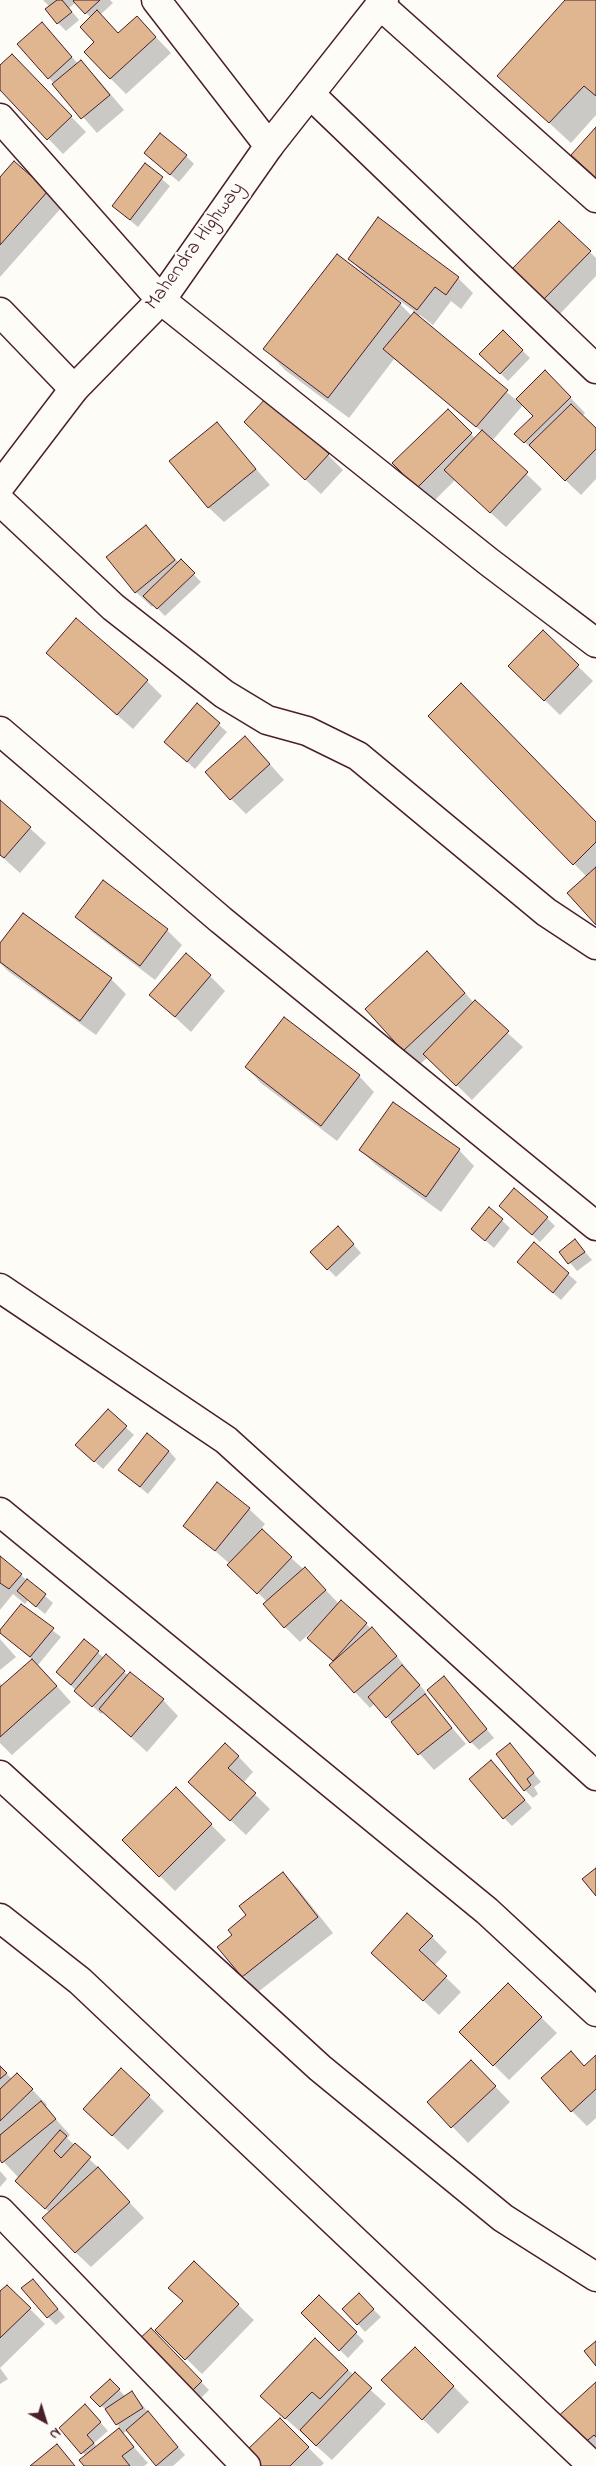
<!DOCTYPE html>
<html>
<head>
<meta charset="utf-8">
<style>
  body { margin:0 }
  #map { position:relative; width:596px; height:2466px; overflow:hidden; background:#fdfcf7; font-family:"Indie Flower",sans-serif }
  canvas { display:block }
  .north { position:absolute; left:20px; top:2396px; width:50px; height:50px; -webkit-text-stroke:4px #fdfcf7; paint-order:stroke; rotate:141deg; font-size:14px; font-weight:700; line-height:20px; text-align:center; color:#4a1f2b }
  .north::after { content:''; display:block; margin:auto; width:18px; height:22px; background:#4a1f2b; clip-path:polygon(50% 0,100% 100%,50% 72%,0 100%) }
</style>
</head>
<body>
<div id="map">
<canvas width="596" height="2466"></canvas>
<div class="north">N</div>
</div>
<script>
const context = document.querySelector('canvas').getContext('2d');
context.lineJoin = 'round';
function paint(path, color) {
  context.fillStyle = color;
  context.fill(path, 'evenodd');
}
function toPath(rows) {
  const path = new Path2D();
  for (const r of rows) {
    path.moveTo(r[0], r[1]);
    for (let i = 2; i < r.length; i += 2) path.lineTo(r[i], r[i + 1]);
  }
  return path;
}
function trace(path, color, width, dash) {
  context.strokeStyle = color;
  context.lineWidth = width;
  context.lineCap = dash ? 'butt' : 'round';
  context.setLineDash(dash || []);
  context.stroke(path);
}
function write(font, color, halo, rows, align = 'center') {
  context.font = font + ' "Indie Flower",sans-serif';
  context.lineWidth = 4.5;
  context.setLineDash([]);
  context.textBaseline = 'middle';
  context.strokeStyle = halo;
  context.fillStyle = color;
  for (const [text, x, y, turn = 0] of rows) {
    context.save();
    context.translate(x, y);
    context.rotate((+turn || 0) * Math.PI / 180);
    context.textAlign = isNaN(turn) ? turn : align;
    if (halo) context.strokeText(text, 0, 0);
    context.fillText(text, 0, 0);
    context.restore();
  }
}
const shadow = toPath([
  [43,0,110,0,113,3,100,15,119,34,152,33,171,53,126,94,110,78,96,42,91,18,76,2,69,8,79,20,66,31,58,23,50,7],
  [567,0,596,0,596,115,571,143,498,76],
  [50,32,78,64,80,62,96,77,124,110,97,133,49,78],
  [0,67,27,71,86,132,63,154,0,88],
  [186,156,194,164,179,182,154,161],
  [145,165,170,186,138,227,113,206],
  [0,179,47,192,62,207,0,277],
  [559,222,596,258,596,276,558,316,527,287],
  [349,258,458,278,473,293,461,309,451,301,433,325,420,315,418,317,516,400,545,371,585,413,582,416,596,430,596,479,581,495,516,434,534,416,524,404,492,441,542,489,506,527,455,480,433,502,394,463,448,411,476,439,482,432,394,359,349,418,285,370,265,349,400,304,412,316,415,312,364,274],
  [503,332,530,358,508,381,481,354],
  [217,424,270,485,224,522,208,507],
  [260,438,328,455,343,470,321,494],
  [146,526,179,563,181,561,201,582,165,616,154,605,152,607,136,592],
  [543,632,593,681,560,715,525,681],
  [47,653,147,681,162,696,133,729],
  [197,705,227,732,195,769,173,749],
  [429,716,596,823,596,923,587,877],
  [260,753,284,780,246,814,231,799],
  [0,801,46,843,20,873,0,855],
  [77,917,167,930,182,945,155,980,92,932],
  [0,945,111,979,126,994,96,1035,8,971,0,963],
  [443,968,474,1003,523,1047,472,1100,428,1057,419,1065,404,1050],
  [210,976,225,991,191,1032,151,995],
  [246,1067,359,1076,374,1092,337,1141,261,1083],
  [360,1150,459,1150,474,1166,441,1212,376,1165],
  [500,1206,547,1218,555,1226,540,1242],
  [490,1209,510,1228,494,1248,481,1237],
  [346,1236,361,1253,336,1277,328,1269],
  [575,1240,592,1260,577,1271,561,1252],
  [534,1244,577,1282,561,1300,527,1270],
  [108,1411,134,1435,103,1469,85,1453],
  [169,1451,176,1459,148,1494,119,1470],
  [217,1484,249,1509,265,1524,260,1530,320,1584,339,1604,366,1624,387,1644,427,1694,425,1696,466,1744,434,1770,375,1703,370,1708,355,1692,334,1662,324,1653,313,1630,300,1642,285,1627,267,1602,230,1564,185,1525],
  [0,1557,53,1603,45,1614,28,1600,25,1604,13,1594,0,1610],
  [21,1606,61,1637,38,1665,71,1702,12,1755,0,1743,0,1683,3,1686,33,1660,8,1639],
  [0,1639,16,1657,0,1670],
  [84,1641,104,1658,163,1700,178,1716,147,1752,103,1712,101,1714,65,1680],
  [444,1678,494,1738,479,1750,471,1742],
  [510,1745,541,1782,534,1787,538,1794,533,1798,525,1790],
  [238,1756,253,1772,243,1783,270,1809,246,1835,190,1782],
  [498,1769,532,1808,512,1826,504,1818],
  [176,1789,226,1840,175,1891,124,1840],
  [283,1874,298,1889,333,1933,258,1992,219,1947,234,1935],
  [432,1937,447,1952,434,1966,461,1992,439,2015,388,1968],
  [508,1985,557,2033,509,2080,461,2032],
  [596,2057,596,2118,587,2126,572,2111],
  [0,2067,12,2079,17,2074,47,2105,45,2107,70,2135,67,2138,105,2174,104,2175,144,2218,91,2267,75,2252,50,2213,16,2181,19,2178,0,2158],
  [121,2069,164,2111,128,2150,100,2124],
  [486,2077,510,2102,468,2143,429,2102],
  [0,2171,7,2179,0,2187],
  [194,2263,254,2320,202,2374,157,2330,184,2302],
  [7,2286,45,2324,0,2368,8,2379,0,2384,0,2293],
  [40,2288,65,2317,56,2325,48,2317],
  [359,2295,381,2317,365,2332,358,2324],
  [319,2296,364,2341,348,2358,303,2313],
  [151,2330,209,2390,197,2402],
  [315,2340,386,2404,332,2460,277,2411],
  [415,2348,469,2402,438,2434,383,2380],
  [110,2381,126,2397,132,2393,185,2455,173,2466,157,2466,128,2430,122,2434,148,2463,144,2466,86,2466,86,2456,61,2428,93,2414,108,2431,94,2443,97,2447,120,2428,110,2413,92,2398],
  [596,2384,596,2461,556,2420],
  [280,2420,324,2463,321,2466,256,2466]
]);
const building = toPath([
  [57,0,62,0,72,12,57,24,45,9,57,0],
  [74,0,100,0,85,14,73,1,74,0],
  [565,0,596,0,596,96,584,86,549,123,497,76,565,0],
  [97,10,118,33,137,16,156,37,110,79,84,52,94,42,80,27,97,10],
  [42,22,72,57,48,79,17,44,42,22],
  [12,54,72,116,47,140,0,90,0,65,12,54],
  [81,60,110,95,81,119,52,84,81,60],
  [596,127,596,178,571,155,596,127],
  [160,133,187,155,170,175,144,153,160,133],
  [14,161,48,191,0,245,0,177,14,161],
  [145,163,163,177,130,220,112,206,145,163],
  [378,217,459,277,446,295,435,287,417,310,348,259,378,217],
  [559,221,591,251,542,301,510,271,559,221],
  [337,254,401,303,328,398,263,349,337,254],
  [414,312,508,390,476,427,383,349,414,312],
  [503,330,523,350,500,374,479,354,503,330],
  [545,370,571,397,524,443,514,434,533,416,516,399,545,370],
  [267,397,329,454,305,480,244,422,267,397],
  [571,404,596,428,596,449,565,481,529,445,571,404],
  [448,409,472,433,417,488,392,463,448,409],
  [217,422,256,469,208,508,169,461,217,422],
  [482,430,528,472,490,513,444,470,482,430],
  [146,525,175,560,135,593,106,557,146,525],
  [181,559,195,573,157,609,143,596,181,559],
  [76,618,148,680,117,715,46,653,76,618],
  [543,630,579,665,544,701,508,666,543,630],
  [461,683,596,822,596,842,573,865,428,716,461,683],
  [197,703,220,723,187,762,164,742,197,703],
  [245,736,270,764,230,800,205,772,245,736],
  [0,800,31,827,4,858,0,855,0,800],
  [596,867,596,925,567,893,596,867],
  [103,880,168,929,140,966,75,917,103,880],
  [23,913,112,978,80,1021,0,962,0,943,23,913],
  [427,951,465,993,403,1051,365,1009,427,951],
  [186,953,211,975,175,1017,149,995,186,953],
  [475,1000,509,1031,456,1086,423,1054,475,1000],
  [284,1017,360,1075,321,1126,245,1067,284,1017],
  [393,1102,460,1149,426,1197,359,1150,393,1102],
  [514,1188,548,1217,532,1235,499,1206,514,1188],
  [489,1207,503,1219,485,1241,471,1229,489,1207],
  [338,1226,354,1244,327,1270,310,1252,338,1226],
  [575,1239,585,1252,568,1264,559,1252,575,1239],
  [534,1242,569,1273,553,1293,517,1262,534,1242],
  [108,1409,127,1426,94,1462,75,1445,108,1409],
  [147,1433,169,1451,140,1487,118,1470,147,1433],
  [217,1482,250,1508,215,1551,183,1526,217,1482],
  [262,1529,292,1557,257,1594,227,1565,262,1529],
  [0,1556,22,1574,9,1589,0,1583,0,1556],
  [305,1567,326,1590,284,1628,263,1604,305,1567],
  [27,1579,46,1594,36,1607,17,1591,27,1579],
  [341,1600,367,1623,333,1661,307,1638,341,1600],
  [21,1604,54,1628,30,1657,0,1633,0,1630,21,1604],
  [372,1627,397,1656,354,1693,329,1665,372,1627],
  [84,1639,99,1651,71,1685,56,1672,84,1639],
  [106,1654,125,1671,92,1707,74,1691,106,1654],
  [32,1659,57,1686,0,1737,0,1687,32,1659],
  [402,1665,420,1685,386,1718,368,1697,402,1665],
  [130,1672,164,1699,131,1737,99,1709,130,1672],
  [444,1676,487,1729,470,1743,427,1690,444,1676],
  [425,1694,452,1728,418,1755,391,1722,425,1694],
  [225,1743,239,1756,228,1768,256,1793,230,1821,188,1782,225,1743],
  [510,1743,534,1773,527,1779,531,1785,524,1791,496,1754,510,1743],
  [491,1760,525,1800,503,1819,469,1779,491,1760],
  [176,1787,212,1824,159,1877,122,1840,176,1787],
  [596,1868,596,1896,582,1879,596,1868],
  [283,1872,318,1917,242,1977,217,1947,232,1935,228,1930,246,1915,239,1906,283,1872],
  [407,1913,433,1936,419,1950,447,1976,423,2001,371,1953,407,1913],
  [508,1983,542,2017,493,2066,459,2032,508,1983],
  [571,2051,584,2066,596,2055,596,2089,571,2112,541,2078,571,2051],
  [471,2060,496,2086,451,2128,427,2102,471,2060],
  [0,2066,7,2073,0,2079,0,2066],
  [121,2068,150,2095,112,2136,83,2109,121,2068],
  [17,2073,33,2089,0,2121,0,2089,17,2073],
  [41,2101,56,2119,2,2163,0,2160,0,2135,41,2101],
  [60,2130,67,2136,54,2151,61,2158,75,2143,91,2157,45,2209,15,2181,60,2130],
  [98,2167,130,2202,75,2253,42,2218,98,2167],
  [194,2261,239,2304,185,2360,155,2330,183,2301,168,2288,194,2261],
  [33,2279,58,2309,47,2318,21,2288,33,2279],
  [7,2285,31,2308,0,2338,0,2291,7,2285],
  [359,2293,374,2309,357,2325,342,2309,359,2293],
  [319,2295,357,2332,339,2351,301,2313,319,2295],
  [151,2328,202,2381,188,2395,136,2342,151,2328],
  [315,2338,348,2370,320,2399,312,2392,285,2419,260,2396,315,2338],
  [596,2341,596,2366,584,2351,596,2341],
  [415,2347,454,2386,422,2420,381,2380,415,2347],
  [355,2372,372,2388,316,2446,300,2430,355,2372],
  [110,2379,120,2389,100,2407,90,2397,110,2379],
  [596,2382,596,2437,594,2435,578,2448,554,2420,596,2382],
  [132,2391,143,2408,116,2425,105,2409,132,2391],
  [85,2404,101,2422,87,2435,94,2443,81,2454,59,2428,85,2404],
  [148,2411,178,2447,156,2466,126,2430,148,2411],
  [280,2418,309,2447,290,2466,254,2466,243,2454,280,2418],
  [119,2428,134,2447,122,2456,130,2466,84,2466,79,2460,119,2428],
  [57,2444,75,2466,30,2466,57,2444]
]);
const street = toPath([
  [156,0,269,146],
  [380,5,596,198],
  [310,94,596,369],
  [0,118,161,300,489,562,596,643],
  [0,312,74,389],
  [0,501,113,607,224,694,267,720,307,731,358,756,546,912,596,945],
  [0,731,221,920,596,1226],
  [0,1288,226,1440,596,1776],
  [0,1512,487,1911,596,2012],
  [0,1775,320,2068,503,2218,596,2277],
  [0,1918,80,1981,593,2466],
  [0,2211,246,2466]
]);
const highway = toPath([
  [0,486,74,389,161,300,269,146,384,0]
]);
const streetNames = [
  ["Mahendra Highway",196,247,-54]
];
paint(shadow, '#0003');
paint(building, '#dfb68f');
trace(building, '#4a1f2b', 1);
trace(street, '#4a1f2b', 31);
trace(highway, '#4a1f2b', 31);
trace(street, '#fdfcf7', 28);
trace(highway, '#fdfcf7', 28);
write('20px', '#4a1f2b', '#fdfcf7', streetNames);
</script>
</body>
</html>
